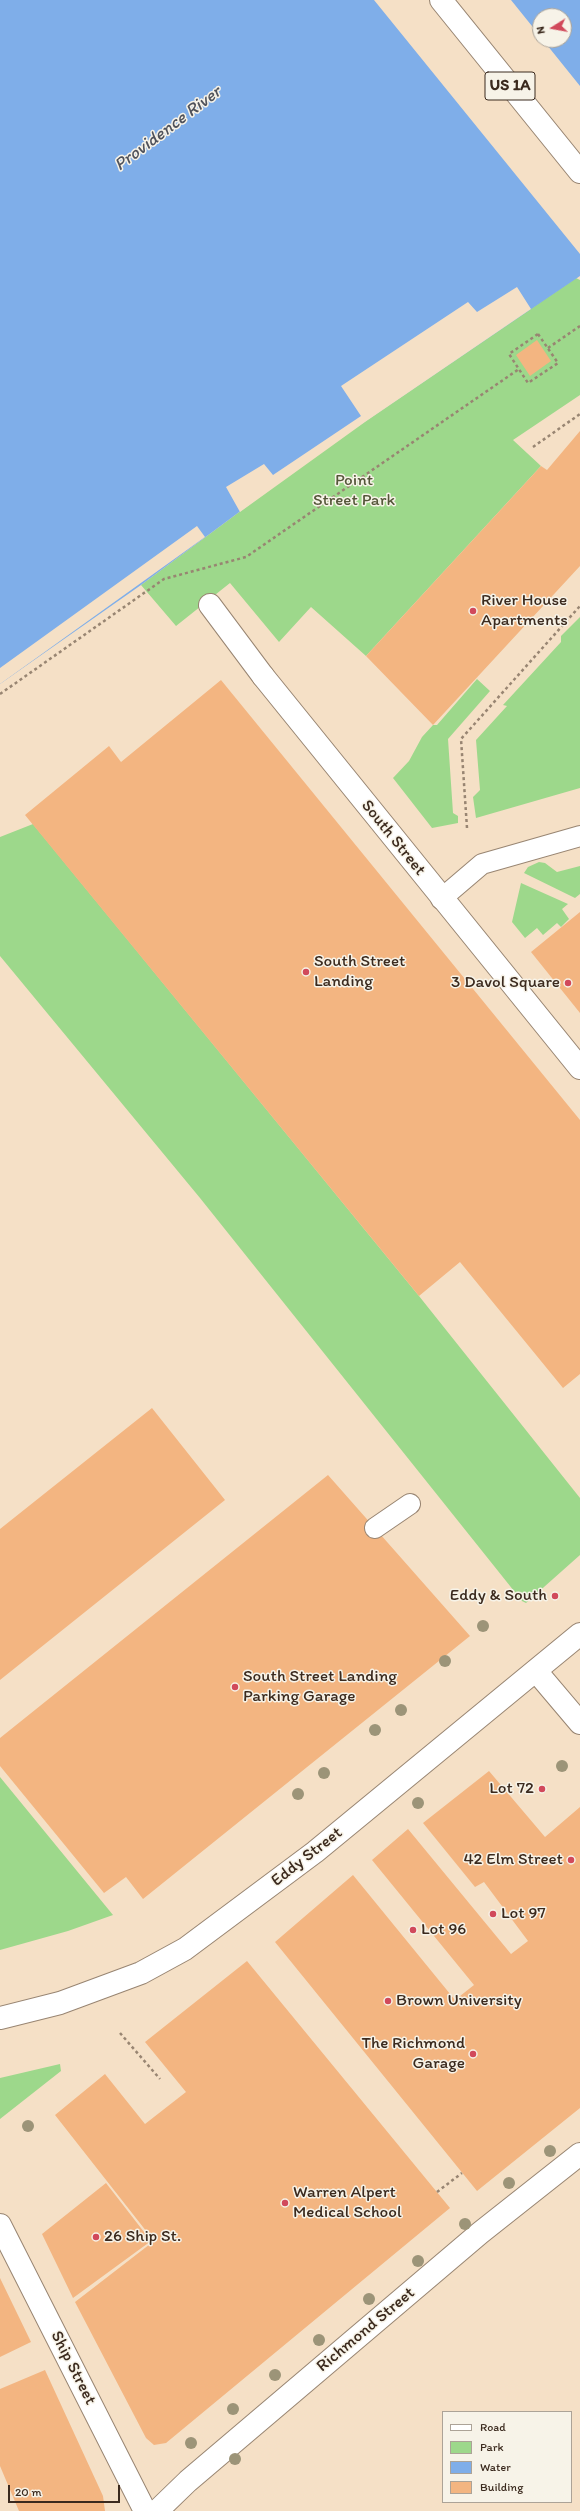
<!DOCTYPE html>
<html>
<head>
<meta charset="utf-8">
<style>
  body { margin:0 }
  #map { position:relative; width:580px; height:2511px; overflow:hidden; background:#f5e0c6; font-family:Itim,sans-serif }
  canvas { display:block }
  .legend { position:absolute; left:442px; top:2411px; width:130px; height:92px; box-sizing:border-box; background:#f7f3e8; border:1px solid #aca397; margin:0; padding:5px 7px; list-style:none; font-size:12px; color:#3b2a1e }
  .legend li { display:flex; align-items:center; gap:8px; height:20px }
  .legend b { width:20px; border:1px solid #aca397 }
  .north { position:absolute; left:532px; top:8px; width:40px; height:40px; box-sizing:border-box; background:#f7f3e8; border:1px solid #aca397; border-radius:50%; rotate:259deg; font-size:11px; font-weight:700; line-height:16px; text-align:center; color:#3b2a1e }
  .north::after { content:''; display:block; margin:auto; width:14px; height:18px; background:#d1495b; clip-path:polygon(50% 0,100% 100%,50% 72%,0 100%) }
  .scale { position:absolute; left:8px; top:2485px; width:112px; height:18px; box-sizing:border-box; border:2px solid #3b2a1e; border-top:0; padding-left:5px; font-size:12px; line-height:14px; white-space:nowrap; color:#3b2a1e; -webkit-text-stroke:3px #f7f3e8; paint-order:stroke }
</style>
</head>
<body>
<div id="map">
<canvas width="580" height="2511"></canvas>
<ul class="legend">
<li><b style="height:5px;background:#fff"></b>Road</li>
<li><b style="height:11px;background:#9dd88b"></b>Park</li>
<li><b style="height:11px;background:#7faee9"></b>Water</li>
<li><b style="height:11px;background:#f3b581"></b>Building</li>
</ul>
<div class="north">N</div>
<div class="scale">20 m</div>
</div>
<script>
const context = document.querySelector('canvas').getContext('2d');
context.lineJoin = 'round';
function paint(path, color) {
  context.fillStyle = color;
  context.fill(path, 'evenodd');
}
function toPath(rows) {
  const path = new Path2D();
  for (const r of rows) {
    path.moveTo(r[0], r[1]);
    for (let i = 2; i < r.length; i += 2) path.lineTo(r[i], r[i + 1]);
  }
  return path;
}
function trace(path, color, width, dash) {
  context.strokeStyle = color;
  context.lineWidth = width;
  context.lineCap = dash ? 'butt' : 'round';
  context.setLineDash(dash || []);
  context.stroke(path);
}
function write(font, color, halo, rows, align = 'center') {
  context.font = font + ' Itim,sans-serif';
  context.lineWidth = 3;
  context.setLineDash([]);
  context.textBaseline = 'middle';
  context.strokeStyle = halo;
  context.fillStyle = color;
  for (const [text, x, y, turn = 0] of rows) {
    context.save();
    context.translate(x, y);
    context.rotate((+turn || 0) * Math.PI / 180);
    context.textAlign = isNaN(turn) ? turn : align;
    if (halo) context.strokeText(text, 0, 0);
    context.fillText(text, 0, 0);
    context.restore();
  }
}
const green = toPath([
  [576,278,580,280,580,395,513,440,541,466,366,656,311,607,279,642,230,583,176,626,141,585,320,452],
  [580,617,580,788,476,818,473,797,480,790,476,740,507,706,503,705,561,642,561,636],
  [477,679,490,691,448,739,453,813,458,816,458,823,432,828,393,778,409,761,422,737,433,725,437,725],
  [33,824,419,1296,580,1498,580,1555,526,1603,522,1601,200,1198,0,956,0,837],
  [539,862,545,863,557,872,580,866,580,894,575,898,524,873,528,867],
  [521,883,568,904,562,909,569,919,561,927,557,923,543,935,537,928,525,938,512,922],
  [0,1777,113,1915,68,1931,0,1950],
  [60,2064,61,2071,0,2119,0,2078]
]);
const water = toPath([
  [0,0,580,0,580,276,320,452,141,585,0,684],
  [540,16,564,16,564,40,540,40]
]);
const pier = toPath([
  [374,0,511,0,540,36,540,40,543,40,580,86,580,254],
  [517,287,531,309,365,422,240,512,226,487,264,464,273,475,361,416,341,386,468,302,477,312],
  [197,526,205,537,0,684,0,668]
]);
const building = toPath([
  [537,340,551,361,530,376,516,355],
  [580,431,580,566,433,725,366,656,541,466,547,470],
  [221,680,580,1120,580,1374,563,1388,460,1262,419,1296,25,815,109,746,121,762],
  [580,912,580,1013,531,952],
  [152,1408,225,1500,0,1680,0,1529],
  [328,1475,470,1636,143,1899,126,1877,104,1893,0,1766,0,1738],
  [489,1771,545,1837,580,1807,580,2108,477,2191,275,1942,353,1875,455,2000,474,1985,372,1860,408,1829,511,1954,528,1941,484,1882,475,1887,423,1823],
  [247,1961,450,2208,166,2443,154,2445,146,2438,75,2302,154,2241,55,2115,105,2074,145,2124,186,2092,145,2042],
  [106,2183,151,2241,73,2298,42,2234],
  [0,2278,31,2342,0,2357],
  [45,2370,103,2496,105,2511,19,2511,0,2466,0,2389]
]);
const path = toPath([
  [538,334,558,363,528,383,509,354,538,334],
  [548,348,580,326],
  [533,447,580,414],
  [0,694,164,579,246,557,519,369],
  [467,828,461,739,580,606],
  [120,2033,160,2079],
  [437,2192,462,2173]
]);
const service = toPath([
  [441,899,482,864,580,836],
  [375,1528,410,1504]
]);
const pedestrian = toPath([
  [210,605,263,676]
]);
const minor = toPath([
  [263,676,580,1068],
  [536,1671,580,1723],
  [0,2225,145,2511]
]);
const tertiary = toPath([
  [157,2511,188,2481,480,2233,580,2154]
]);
const primary = toPath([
  [441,0,580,172],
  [0,2018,60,2003,141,1973,185,1949,315,1852,580,1634]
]);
const trees = [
  [483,1626],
  [445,1661],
  [401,1710],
  [375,1730],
  [562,1766],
  [324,1773],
  [298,1794],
  [418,1803],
  [28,2126],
  [550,2151],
  [509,2183],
  [465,2224],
  [418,2261],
  [369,2299],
  [319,2340],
  [275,2375],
  [233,2409],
  [191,2443],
  [235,2459]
];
const markers = [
  [473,611,4,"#d1495b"],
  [306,972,4,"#d1495b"],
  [568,983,4,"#d1495b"],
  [555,1596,4,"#d1495b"],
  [235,1687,4,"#d1495b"],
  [542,1789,4,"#d1495b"],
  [571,1860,4,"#d1495b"],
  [493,1914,4,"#d1495b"],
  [413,1930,4,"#d1495b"],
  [388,2001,4,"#d1495b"],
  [473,2054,4,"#d1495b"],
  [285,2203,4,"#d1495b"],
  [96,2237,4,"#d1495b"]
];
const shields = [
  [510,86,50]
];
const shieldNames = [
  ["US 1A",510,86]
];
const parkNames = [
  ["Point",354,481],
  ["Street Park",354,501]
];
const poiNames = [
  ["River House",481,601],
  ["Apartments",481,621],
  ["South Street",314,962],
  ["Landing",314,982],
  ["3 Davol Square",560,983,"right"],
  ["Eddy & South",547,1596,"right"],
  ["South Street Landing",243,1677],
  ["Parking Garage",243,1697],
  ["Lot 72",534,1789,"right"],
  ["42 Elm Street",563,1860,"right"],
  ["Lot 97",501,1914],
  ["Lot 96",421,1930],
  ["Brown University",396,2001],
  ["The Richmond",465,2044,"right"],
  ["Garage",465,2064,"right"],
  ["Warren Alpert",293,2193],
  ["Medical School",293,2213],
  ["26 Ship St.",104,2237]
];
const streetNames = [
  ["South Street",393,838,51],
  ["Eddy Street",307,1857,-38],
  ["Richmond Street",366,2330,-40],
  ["Ship Street",73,2368,63]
];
const waterNames = [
  ["Providence River",168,129,-37]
];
paint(green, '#9dd88b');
paint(water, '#7faee9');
paint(pier, '#f5e0c6');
paint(building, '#f3b581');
trace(service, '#988572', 22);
trace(pedestrian, '#988572', 24);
trace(minor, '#988572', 24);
trace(tertiary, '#988572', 24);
trace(primary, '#988572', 24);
trace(path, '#988572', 2.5, [3, 3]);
trace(service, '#fff', 20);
trace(pedestrian, '#fff', 22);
trace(minor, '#fff', 22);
trace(tertiary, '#fff', 22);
trace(primary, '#fff', 22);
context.fillStyle = '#9c9478';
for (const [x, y] of trees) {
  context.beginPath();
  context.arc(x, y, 6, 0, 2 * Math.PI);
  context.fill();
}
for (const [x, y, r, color] of markers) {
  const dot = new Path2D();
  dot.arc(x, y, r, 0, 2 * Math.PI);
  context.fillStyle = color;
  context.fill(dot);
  trace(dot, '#f7f3e8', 1.5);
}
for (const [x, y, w] of shields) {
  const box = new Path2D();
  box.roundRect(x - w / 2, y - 14, w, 28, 3);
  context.fillStyle = '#f7f3e8';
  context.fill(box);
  trace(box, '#3b2a1e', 1);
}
write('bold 16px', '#3b2a1e', null, shieldNames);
write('17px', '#545639', '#f7f3e8', parkNames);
write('17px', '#3b2a1e', '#f7f3e8', poiNames, 'left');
write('17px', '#3b2a1e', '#f7f3e8', streetNames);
write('italic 18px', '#4f525b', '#f7f3e8', waterNames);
</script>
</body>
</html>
